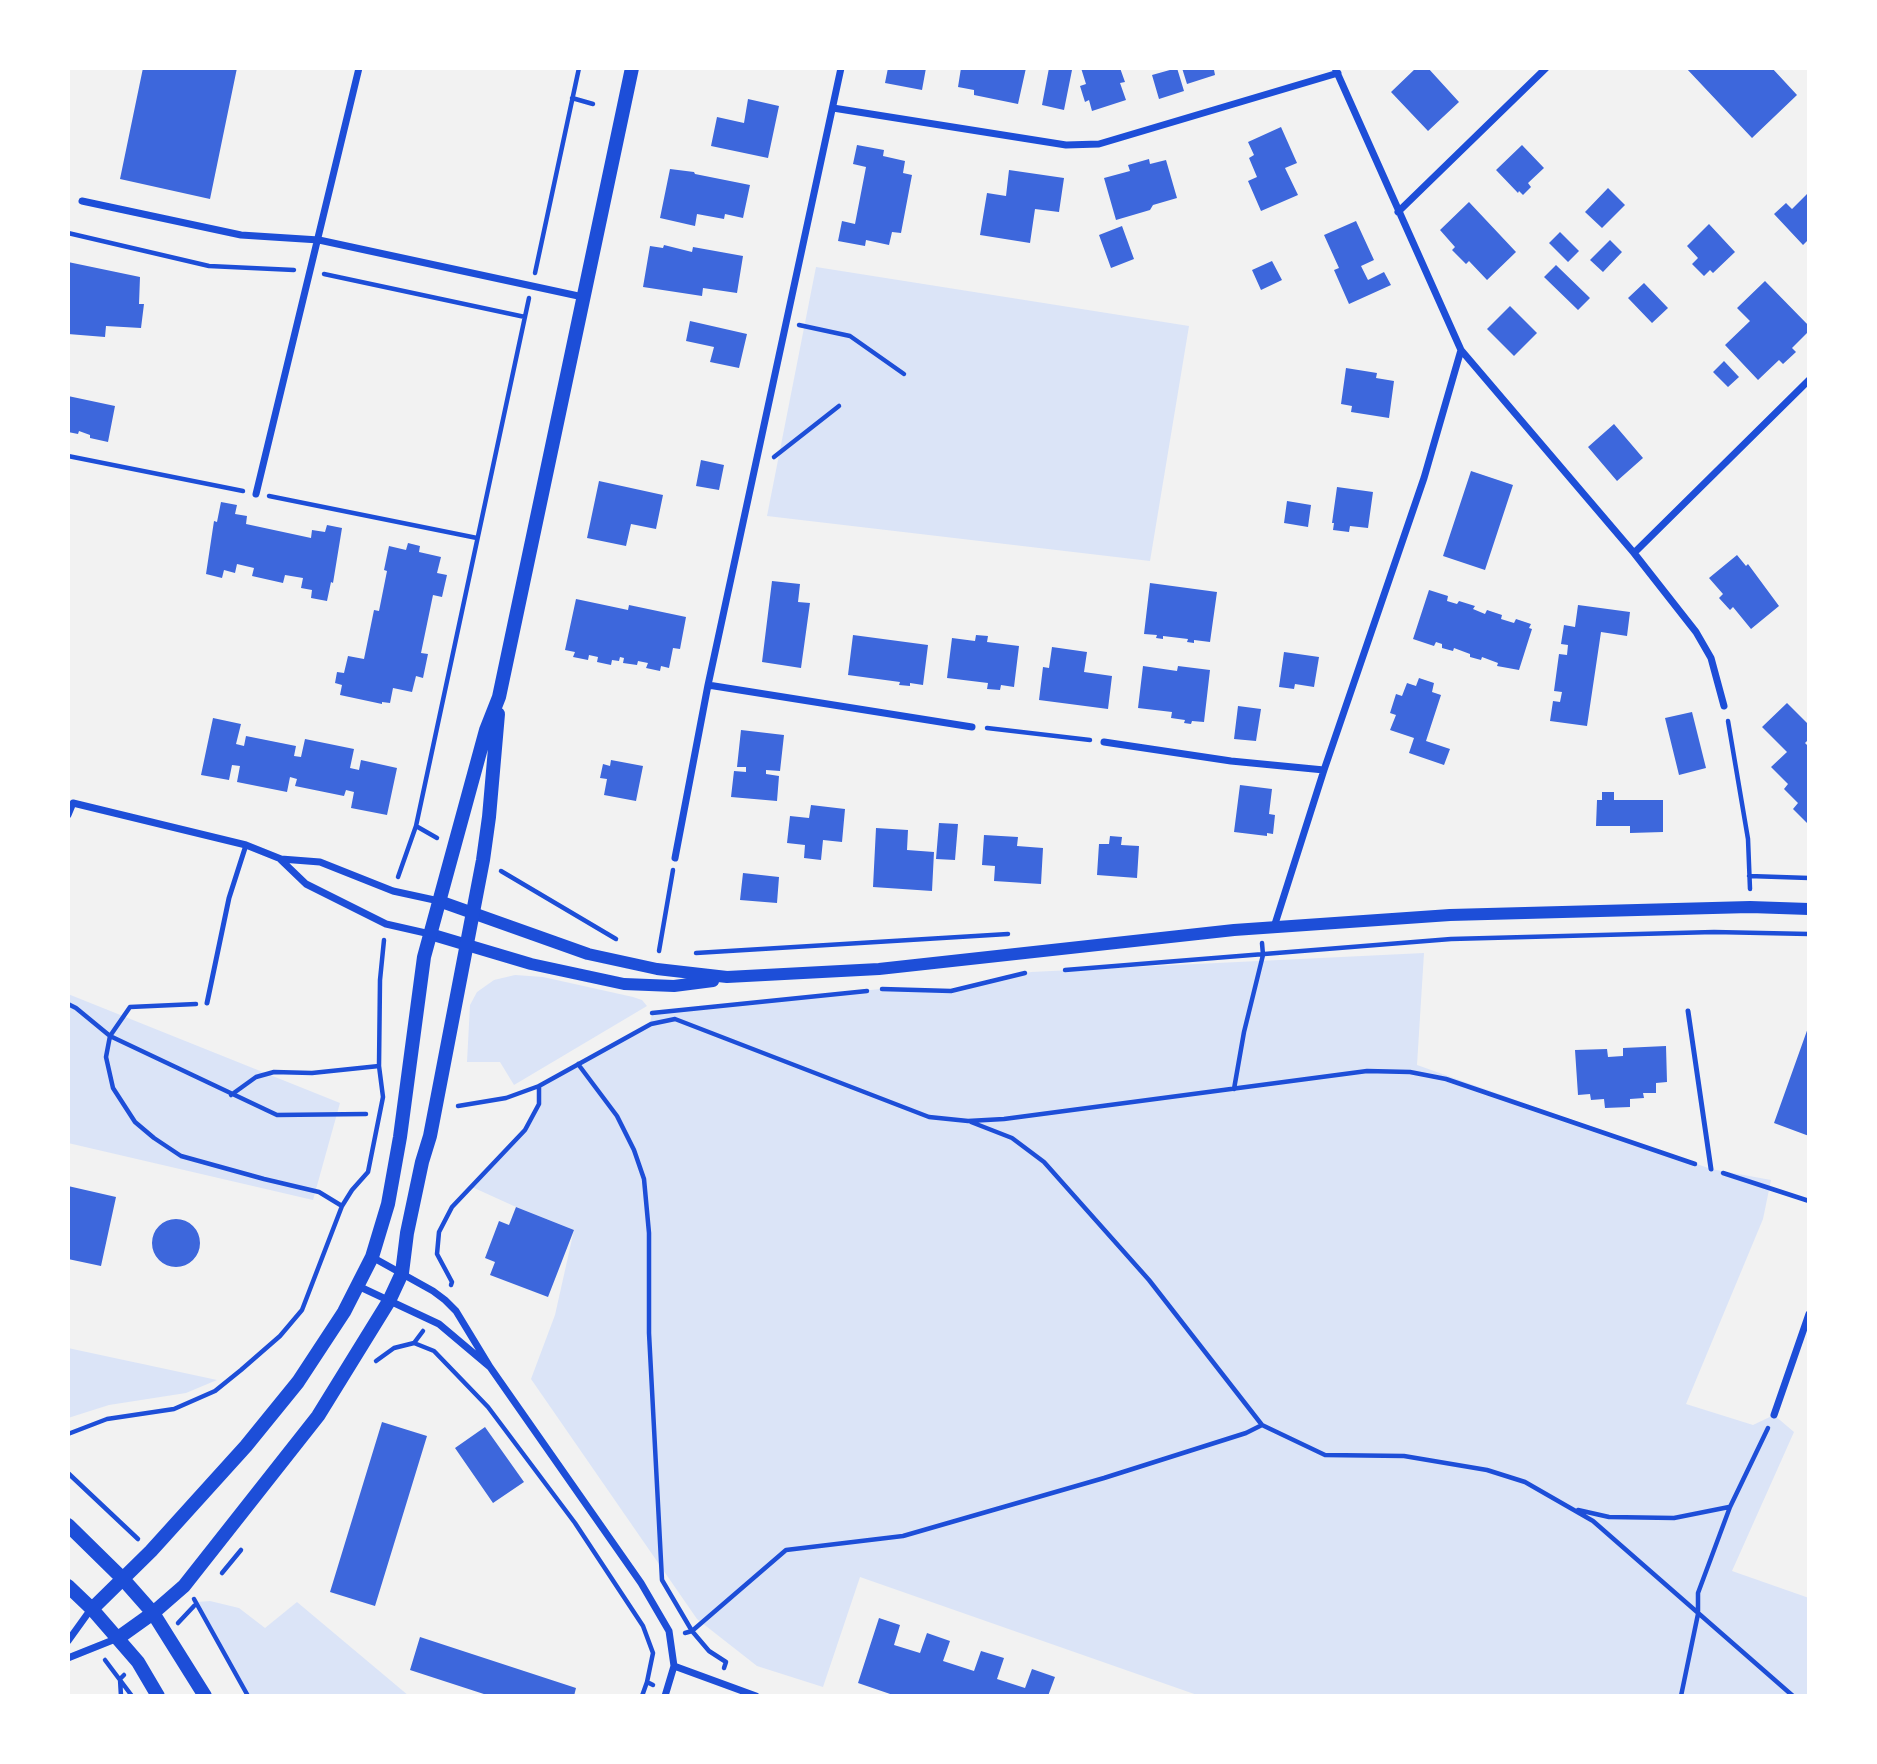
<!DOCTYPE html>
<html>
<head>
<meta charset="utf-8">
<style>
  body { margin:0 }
  #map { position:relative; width:1877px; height:1764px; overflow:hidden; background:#f2f2f2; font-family:"Times New Roman",serif }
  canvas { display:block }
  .frame { position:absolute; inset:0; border:70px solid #fff; pointer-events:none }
</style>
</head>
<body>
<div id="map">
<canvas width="1877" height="1764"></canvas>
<div class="frame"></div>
</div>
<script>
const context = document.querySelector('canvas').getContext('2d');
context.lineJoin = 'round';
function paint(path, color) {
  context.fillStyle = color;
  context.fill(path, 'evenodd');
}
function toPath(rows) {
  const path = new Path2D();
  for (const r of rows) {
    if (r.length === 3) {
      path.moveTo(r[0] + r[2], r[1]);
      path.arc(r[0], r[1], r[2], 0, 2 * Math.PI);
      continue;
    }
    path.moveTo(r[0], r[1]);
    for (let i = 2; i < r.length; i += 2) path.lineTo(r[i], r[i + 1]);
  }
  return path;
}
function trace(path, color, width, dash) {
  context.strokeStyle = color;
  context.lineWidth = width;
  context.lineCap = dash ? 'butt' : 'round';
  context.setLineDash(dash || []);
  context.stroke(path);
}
const green = toPath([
  [816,267,1189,326,1150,561,767,516],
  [1424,953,1417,1065,1711,1169,1771,1180,1763,1219,1686,1404,1753,1425,1774,1415,1794,1432,1732,1571,1809,1598,1809,1696,1200,1696,860,1577,823,1687,757,1666,697,1619,531,1379,555,1315,574,1230,516,1207,472,1187,525,1130,539,1104,539,1086,650,1024,652,1013,880,989,935,991,965,988,1031,972],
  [515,975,543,977,633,997,642,1000,647,1006,514,1085,500,1062,467,1062,470,1005,477,992,494,980],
  [68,994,340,1103,313,1200,68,1143],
  [68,1348,217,1380,186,1393,109,1405,68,1418],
  [210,1601,239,1608,265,1628,297,1602,409,1696,249,1696,197,1602]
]);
const building = toPath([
  [143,68,237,68,210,199,120,179],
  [888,68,926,68,922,90,885,83],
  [961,68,1026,68,1018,104,974,95,974,90,958,87],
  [1049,68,1072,70,1064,110,1042,105],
  [1081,68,1120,68,1125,82,1120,83,1126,100,1092,111,1089,100,1085,102,1080,86,1086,84],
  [1177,68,1184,91,1159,99,1152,75],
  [1182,68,1219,68,1219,69,1214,70,1215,75,1187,84],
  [1416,68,1428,68,1459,102,1428,131,1391,92],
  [1686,68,1772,68,1797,95,1752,138],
  [748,99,779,106,768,158,711,146,717,117,744,123],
  [1281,127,1297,163,1285,168,1298,195,1261,211,1248,181,1257,177,1249,158,1254,155,1248,142],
  [857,145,884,150,883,156,905,161,903,173,912,175,901,233,892,232,889,245,866,240,865,246,838,241,842,221,855,224,866,167,853,164],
  [1522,145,1544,168,1528,183,1531,187,1523,195,1519,191,1518,193,1496,170],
  [1149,159,1150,164,1166,160,1177,198,1153,205,1150,210,1116,220,1104,178,1130,171,1128,165],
  [670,169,694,172,695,174,750,185,743,218,725,214,724,219,697,214,695,226,660,218],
  [1009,170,1064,178,1059,212,1035,209,1030,243,980,235,987,193,1006,196],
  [1608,188,1625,205,1602,228,1585,212],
  [1807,194,1809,239,1803,245,1774,214,1786,203,1792,209],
  [1469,202,1516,252,1487,280,1469,261,1466,264,1452,250,1455,247,1440,230],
  [1356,221,1374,260,1361,266,1368,280,1384,272,1391,285,1349,304,1334,270,1339,268,1324,235],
  [1709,224,1735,252,1713,273,1710,270,1704,276,1692,264,1698,258,1687,246],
  [1122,226,1134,259,1111,268,1099,235],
  [1560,232,1579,251,1568,262,1549,243],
  [1610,240,1622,252,1603,272,1590,260],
  [664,245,692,252,693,247,743,256,737,293,703,288,702,296,643,287,650,246,663,248],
  [1272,261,1282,280,1261,290,1252,270],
  [68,262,140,277,139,304,144,304,141,328,106,326,105,337,68,334],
  [1556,265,1590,298,1578,310,1544,277],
  [1765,281,1809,326,1809,331,1792,348,1796,352,1783,364,1779,360,1758,380,1725,345,1750,321,1737,308],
  [1644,283,1668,308,1652,323,1628,298],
  [1510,306,1537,333,1514,356,1487,329],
  [690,321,747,334,739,368,710,362,714,347,686,341],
  [1724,361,1739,377,1728,387,1713,372],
  [1346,368,1377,373,1376,378,1394,381,1389,418,1351,412,1352,406,1341,404],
  [68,396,115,406,108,442,90,438,90,435,79,431,78,434,68,432],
  [1614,424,1643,458,1617,481,1588,447],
  [701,460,724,465,719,490,696,486],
  [1471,471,1513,485,1485,570,1443,556],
  [599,481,663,495,656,529,631,524,626,546,587,538],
  [1337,487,1373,492,1368,528,1350,526,1349,532,1333,530,1334,523,1332,523],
  [1287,501,1311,505,1308,527,1284,523],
  [221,502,237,505,235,514,247,516,246,524,311,538,312,530,325,532,327,525,342,528,333,583,331,582,327,601,311,598,312,590,301,588,303,578,285,575,283,583,252,576,254,568,237,564,235,573,224,570,222,578,206,574,214,521,217,522],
  [408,543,420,546,419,552,441,557,437,573,447,575,442,597,433,595,421,653,428,654,423,678,416,676,412,692,393,688,390,703,382,702,382,704,340,695,342,685,335,683,337,672,344,673,348,656,364,659,374,610,379,611,387,571,384,570,389,546,406,550],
  [1737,555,1746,566,1748,564,1779,606,1751,629,1733,607,1730,610,1719,598,1723,594,1709,578],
  [772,581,800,584,798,602,810,603,801,668,762,662],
  [1150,583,1217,592,1210,642,1194,640,1194,643,1187,642,1188,639,1163,636,1163,639,1156,638,1157,635,1144,634],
  [1429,590,1448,596,1447,601,1457,604,1459,601,1475,606,1473,609,1485,614,1487,610,1502,615,1501,619,1514,623,1516,619,1531,624,1529,628,1532,629,1519,670,1497,666,1498,663,1482,657,1481,660,1470,657,1470,654,1454,648,1453,651,1442,648,1442,644,1436,642,1434,646,1413,639],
  [576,599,628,610,629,605,686,617,680,649,673,648,669,668,661,666,660,671,646,668,648,663,638,661,637,665,623,663,624,658,620,657,619,661,612,660,611,665,597,662,598,657,589,655,588,660,573,657,575,652,565,650],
  [1578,605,1630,612,1627,636,1601,632,1587,726,1550,721,1553,701,1560,702,1562,692,1554,691,1559,654,1567,655,1568,645,1561,644,1564,625,1575,627],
  [853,635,928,645,923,685,910,683,910,686,899,685,900,682,848,675],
  [976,635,988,636,987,642,1019,646,1014,687,1001,685,1000,690,987,689,988,683,947,678,952,638,975,641],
  [1052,647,1087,652,1084,672,1112,676,1108,709,1039,700,1043,667,1049,668],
  [1284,652,1319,657,1314,687,1295,684,1294,689,1279,687],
  [1143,666,1177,671,1178,666,1210,670,1204,722,1192,721,1191,724,1184,723,1185,720,1171,718,1172,712,1138,708],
  [1419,678,1434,683,1432,692,1441,695,1426,741,1450,749,1444,765,1409,753,1414,738,1390,730,1396,715,1390,713,1396,694,1402,696,1407,683,1416,686],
  [1787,703,1809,725,1809,739,1805,743,1809,747,1809,825,1793,809,1798,803,1784,789,1788,784,1771,767,1787,752,1762,727],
  [1238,706,1261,709,1256,741,1234,739],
  [1692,712,1706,768,1679,775,1665,718],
  [213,718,241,724,236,744,244,746,246,736,296,746,294,756,301,757,305,739,354,749,350,768,359,770,361,760,397,768,387,815,351,808,354,792,346,790,344,796,295,786,297,779,290,777,287,792,237,782,240,766,232,765,229,780,201,775],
  [741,730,784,735,780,771,766,770,766,774,779,776,777,801,731,797,734,771,746,772,746,767,737,767],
  [611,760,643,766,636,801,604,795,607,779,600,778,603,764,610,766],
  [1240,785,1272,789,1269,814,1275,815,1273,834,1267,833,1267,836,1234,832],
  [1602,792,1614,792,1614,800,1663,800,1663,832,1630,833,1630,826,1596,826,1597,800,1602,800],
  [811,805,845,809,842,842,823,840,821,860,804,858,805,845,787,843,790,816,809,818],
  [939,823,958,824,955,860,936,859],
  [876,828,908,830,907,850,934,852,932,891,873,887],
  [984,835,1018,837,1017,846,1043,848,1041,884,994,881,995,866,982,865],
  [1110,836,1122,837,1121,845,1139,846,1137,878,1097,875,1099,844,1109,844],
  [743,873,779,877,777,903,740,900],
  [1809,1025,1809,1136,1774,1123],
  [1666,1046,1667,1082,1656,1083,1656,1093,1643,1093,1644,1098,1630,1099,1630,1107,1605,1108,1604,1099,1591,1100,1590,1094,1578,1095,1575,1050,1607,1049,1608,1057,1623,1056,1623,1048],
  [68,1186,116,1197,101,1266,68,1259],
  [516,1207,574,1230,548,1297,490,1275,495,1262,485,1258,499,1221,509,1225],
  [176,1243,24],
  [382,1422,427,1436,375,1606,330,1592],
  [485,1427,524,1482,493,1503,455,1448],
  [879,1618,900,1625,894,1645,920,1653,927,1633,950,1641,943,1661,974,1671,981,1651,1004,1658,997,1679,1025,1688,1032,1669,1055,1677,1048,1696,896,1696,858,1683],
  [420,1637,576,1688,574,1696,490,1696,410,1670]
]);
const path = toPath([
  [572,98,593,104],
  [68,233,209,266,294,270],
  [535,273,579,68],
  [324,274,525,317],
  [799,325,850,336,904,374],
  [68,456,243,491],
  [774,457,839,406],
  [269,496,477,538],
  [1728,721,1748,839,1750,889],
  [987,728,1090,740],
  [416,826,437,838],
  [501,871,616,939],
  [1749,876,1809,878],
  [398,877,416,826,529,298],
  [659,951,673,870],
  [696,953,1008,934],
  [1065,970,1451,939,1714,932,1809,934],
  [882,989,951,991,1025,973],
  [68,1004,76,1008,110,1036,277,1115,366,1114],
  [652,1013,867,991],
  [578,1064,617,1116,634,1150,644,1179,649,1233,649,1333,662,1580,692,1631,709,1651,726,1662,724,1668],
  [1234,1089,1244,1032,1263,955,1262,943],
  [231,1095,256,1077,274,1072,312,1073,379,1066,380,980,384,940],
  [458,1106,506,1098,539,1086],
  [971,1122,1012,1138,1044,1162,1149,1280,1262,1425],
  [1723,1173,1809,1201],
  [342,1206,352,1190,368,1172,383,1097,379,1066],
  [451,1285,452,1282,437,1254,439,1232,452,1207,525,1130,539,1104,539,1086,651,1024,675,1019,929,1117,968,1121,1004,1119,1367,1071,1410,1072,1446,1079,1695,1164],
  [414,1343,434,1351,488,1407,575,1523,643,1626,653,1653,647,1682,653,1685],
  [376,1361,394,1348,414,1343,423,1331],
  [68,1434,107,1419,174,1409,215,1391,241,1370,280,1336,302,1310,342,1206,319,1192,264,1179,181,1156,154,1138,135,1122,113,1088,106,1057,110,1036,130,1007,196,1004],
  [68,1473,138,1539],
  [1578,1510,1609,1517,1674,1518,1729,1507],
  [222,1573,241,1550],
  [194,1599,248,1696],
  [178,1623,194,1606],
  [685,1633,692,1631,786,1550,903,1536,1104,1478,1246,1433,1262,1425,1325,1455,1404,1456,1487,1470,1525,1482,1593,1521,1793,1696],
  [105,1660,132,1696],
  [121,1696,120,1679,124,1675],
  [642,1696,647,1682],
  [1681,1696,1698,1614,1698,1593,1730,1507,1768,1428]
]);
const service = toPath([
  [207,1003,229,898,246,845],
  [1688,1011,1711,1169]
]);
const minor = toPath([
  [833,108,1066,145,1099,144,1338,73],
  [82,201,241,235,319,240,583,297],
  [1398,212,1546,68],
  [1461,350,1634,553,1696,632,1711,658,1724,706],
  [256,494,359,68],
  [1634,553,1809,380],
  [708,685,972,727],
  [1104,742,1231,761,1324,770],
  [68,815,73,803,246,845,281,859,320,862,393,891,439,901],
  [675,858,708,685,841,68],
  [281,860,306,884,386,924,430,934],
  [1274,927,1324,770,1424,478,1461,350,1335,68],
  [358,1286,439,1324,490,1367,456,1311,445,1300,433,1291,372,1257],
  [490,1367,641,1583,669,1631,674,1666,665,1696],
  [1774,1415,1809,1314],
  [68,1641,91,1609],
  [68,1658,118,1638],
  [674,1666,756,1696]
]);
const tertiary = toPath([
  [439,901,588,954,657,969,727,977,879,969,1234,930,1450,915,1750,907,1809,909],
  [430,934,531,964,624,984,674,986,713,981]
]);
const secondary = toPath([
  [68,1525,123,1579,153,1613,205,1696],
  [68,1586,92,1609,138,1662,158,1696],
  [92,1609,151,1551,246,1446,298,1382,344,1312,372,1257,388,1204,400,1137,424,957,486,730,499,697,632,68],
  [118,1638,153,1613,184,1586,318,1416,389,1301,402,1273,407,1233,422,1162,430,1136,483,860,489,817,498,714]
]);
paint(green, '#dbe4f7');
paint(building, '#3d67dc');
trace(path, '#1d4ed8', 4.5);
trace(service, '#1d4ed8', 5);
trace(minor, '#1d4ed8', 7);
trace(tertiary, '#1d4ed8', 12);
trace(secondary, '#1d4ed8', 14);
</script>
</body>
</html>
